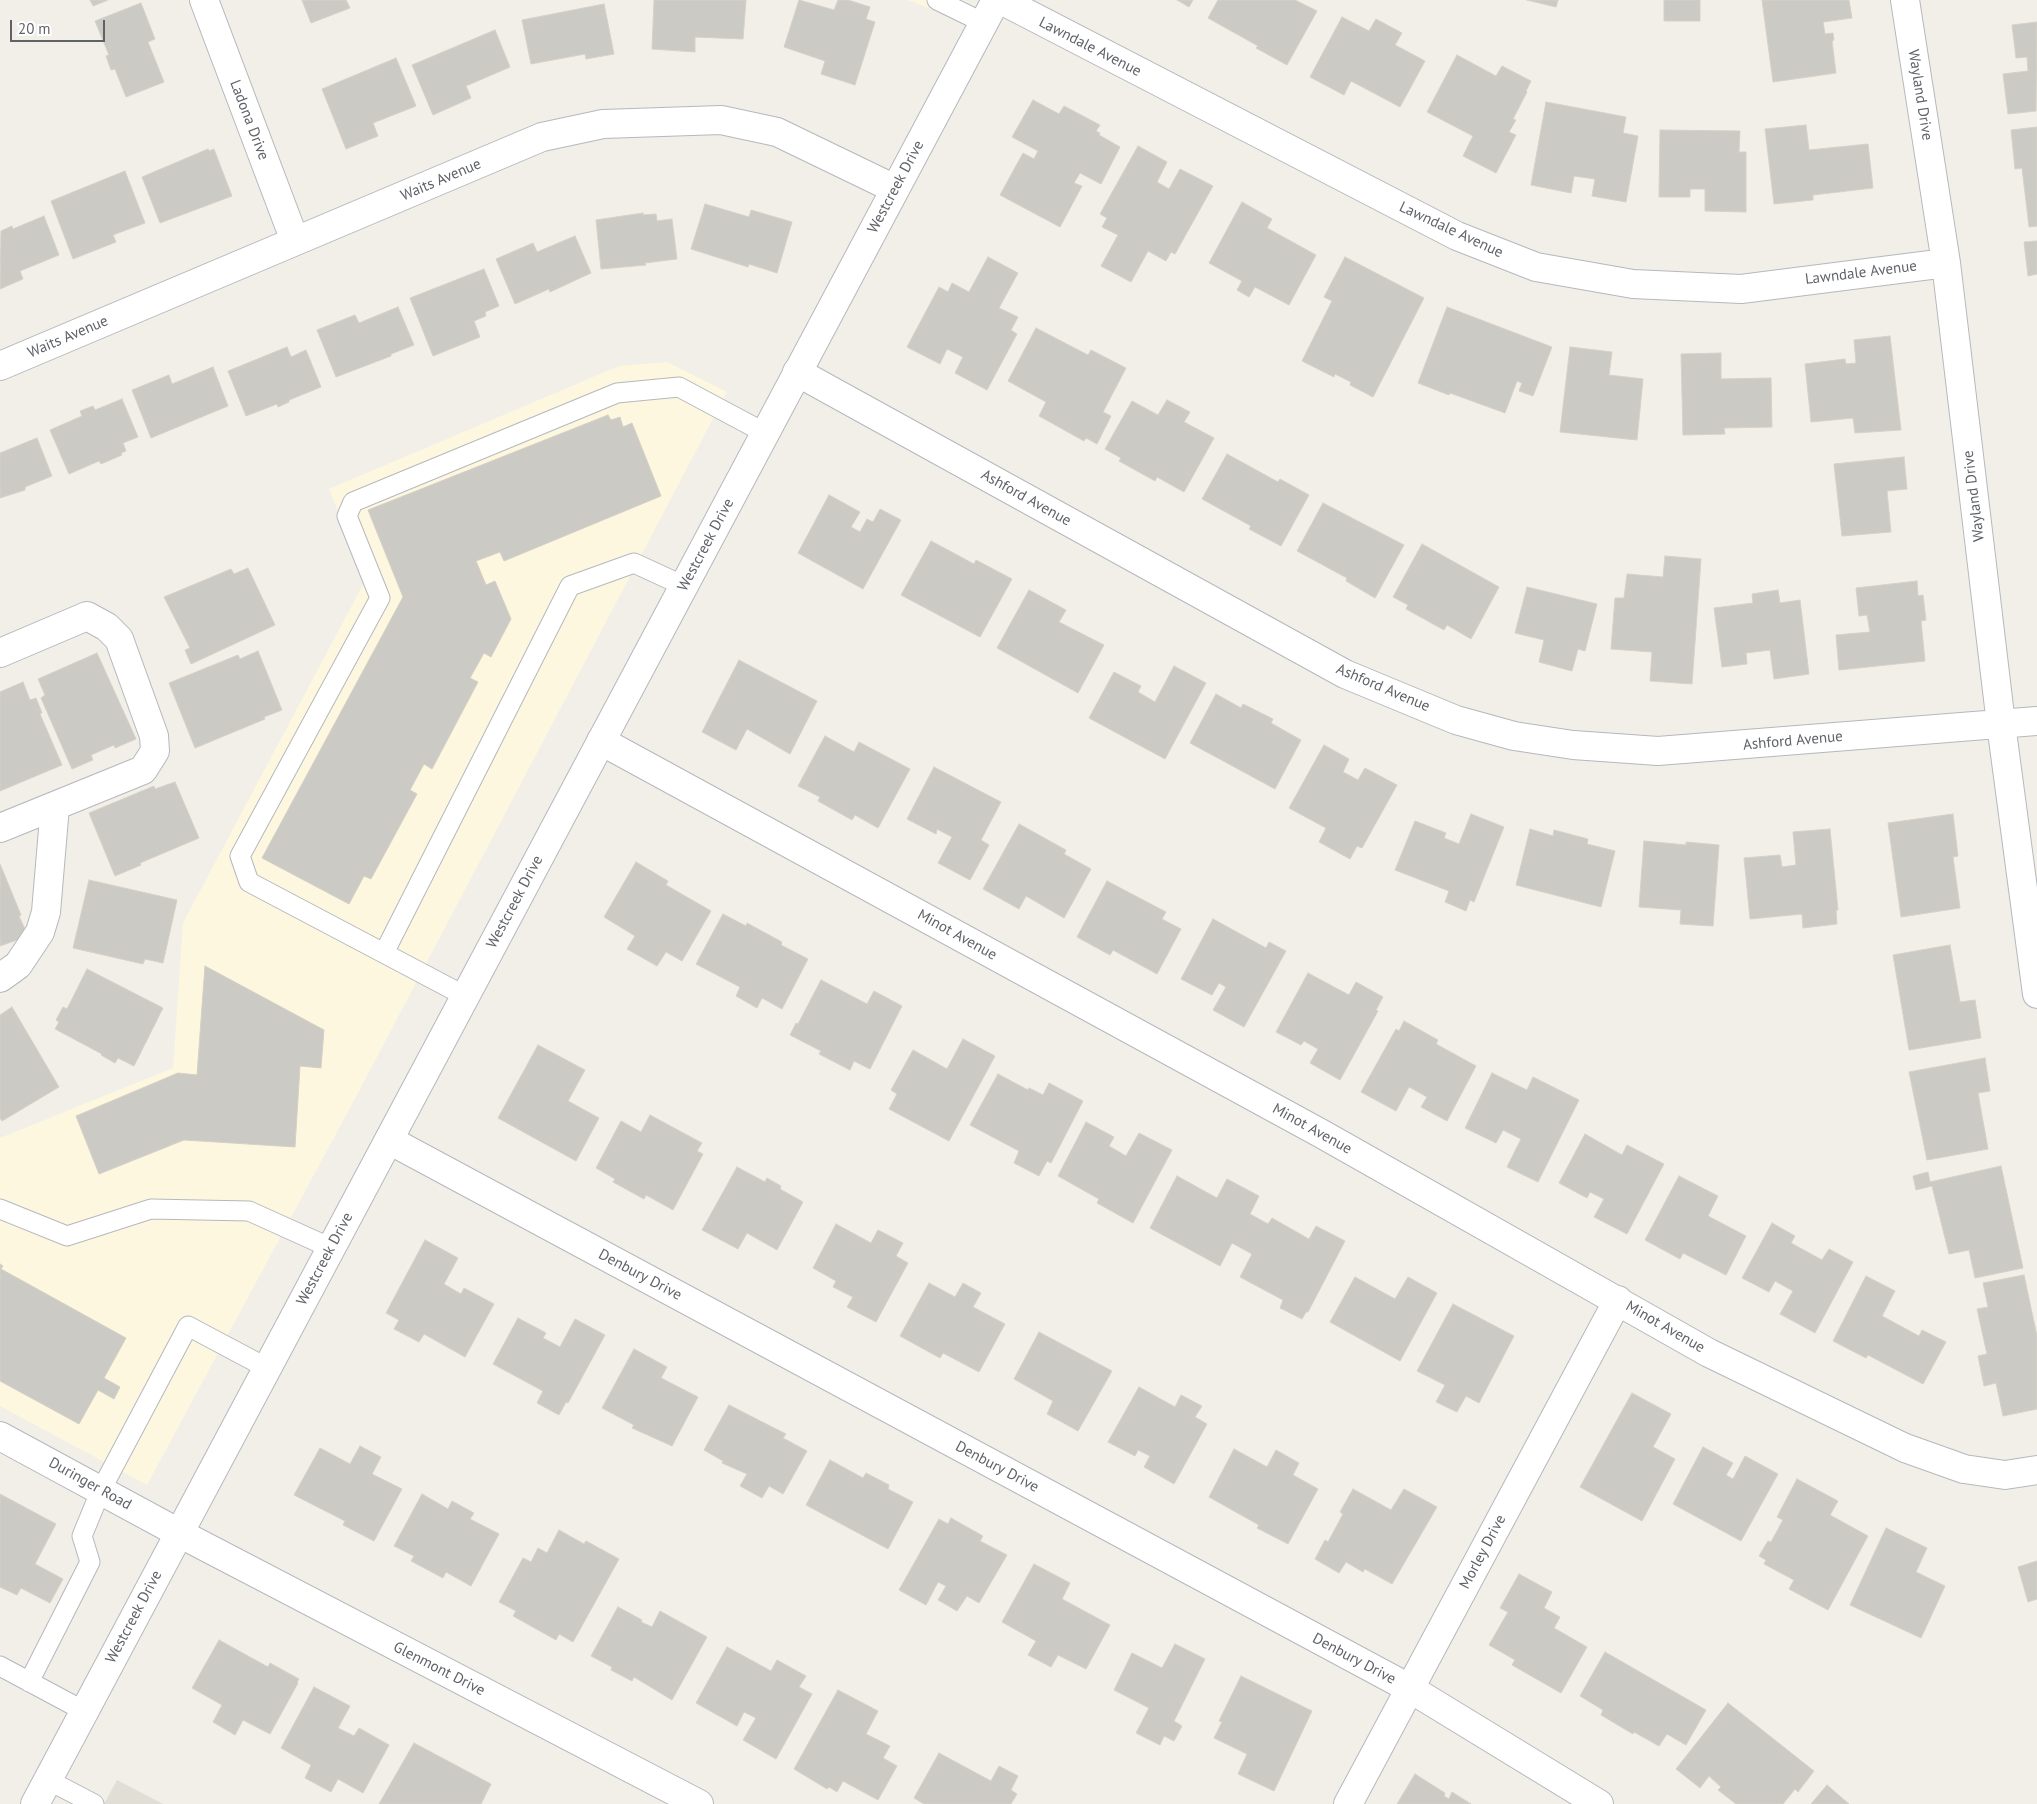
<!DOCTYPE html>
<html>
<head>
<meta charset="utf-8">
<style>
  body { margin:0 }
  #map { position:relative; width:2037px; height:1804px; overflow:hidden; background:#f1efe8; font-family:"PT Sans",sans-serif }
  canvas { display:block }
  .scale { position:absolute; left:10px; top:20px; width:95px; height:22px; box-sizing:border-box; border:2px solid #5f6368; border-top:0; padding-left:6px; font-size:15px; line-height:18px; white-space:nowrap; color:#5f6368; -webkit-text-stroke:4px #fff; paint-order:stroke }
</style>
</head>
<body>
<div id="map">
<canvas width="2037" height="1804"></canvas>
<div class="scale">20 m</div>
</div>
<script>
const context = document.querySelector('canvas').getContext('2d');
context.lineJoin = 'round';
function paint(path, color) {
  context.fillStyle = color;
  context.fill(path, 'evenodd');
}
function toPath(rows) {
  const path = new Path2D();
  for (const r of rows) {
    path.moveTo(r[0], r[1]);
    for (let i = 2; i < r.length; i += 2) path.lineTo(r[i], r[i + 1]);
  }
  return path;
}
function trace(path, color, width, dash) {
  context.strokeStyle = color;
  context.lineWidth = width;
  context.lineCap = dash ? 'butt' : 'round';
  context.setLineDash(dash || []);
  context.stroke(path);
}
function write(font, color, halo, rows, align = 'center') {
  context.font = font + ' "PT Sans",sans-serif';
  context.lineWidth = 5;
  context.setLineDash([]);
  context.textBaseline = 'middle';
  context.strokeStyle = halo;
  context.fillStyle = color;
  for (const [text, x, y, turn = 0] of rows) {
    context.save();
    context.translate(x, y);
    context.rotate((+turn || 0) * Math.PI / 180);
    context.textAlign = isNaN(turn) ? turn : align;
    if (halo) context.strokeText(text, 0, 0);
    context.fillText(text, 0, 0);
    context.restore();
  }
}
const commercial = toPath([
  [908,0,951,0,944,14],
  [667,362,727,392,359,1091,147,1485,0,1406,0,1138,173,1068,183,923,366,579,329,489,619,366]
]);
const education = toPath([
  [117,1780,163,1804,104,1804]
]);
const building = toPath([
  [90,0,108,0,93,6,90,0],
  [302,0,346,0,350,8,311,23,302,0],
  [654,0,746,0,743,39,695,37,695,52,652,49,654,0],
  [799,0,834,10,838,0,848,0,870,7,866,19,875,22,855,85,821,74,825,61,784,47,799,0],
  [1177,0,1193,0,1189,7,1177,0],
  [1218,0,1295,0,1317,11,1287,65,1256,48,1258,46,1208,18,1218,0],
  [1527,0,1558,0,1556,7,1527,0],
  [1664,0,1700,0,1700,21,1664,21,1664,0],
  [1762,0,1849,0,1852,18,1823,22,1825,34,1833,33,1834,40,1832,41,1836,73,1773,82,1762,0],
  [141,3,155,39,148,42,164,82,126,97,115,69,111,70,106,56,109,55,95,21,141,3],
  [604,4,614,54,586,59,585,54,531,64,522,20,604,4],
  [1342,17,1369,31,1376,19,1402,33,1395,45,1425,61,1400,107,1351,81,1344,95,1310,77,1342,17],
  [2037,22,2036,111,2008,114,2003,74,2028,71,2027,57,2016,58,2012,25,2037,22],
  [495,30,510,67,466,86,471,98,433,115,412,65,495,30],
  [1457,55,1496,76,1502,66,1531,81,1526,91,1527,92,1513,119,1516,120,1509,132,1516,135,1496,173,1463,156,1473,136,1427,112,1457,55],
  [396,58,416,106,373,123,378,136,346,149,322,89,396,58],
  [1033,100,1059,114,1064,106,1100,125,1096,131,1100,133,1099,135,1120,147,1101,184,1080,173,1074,183,1082,186,1060,227,1000,195,1023,153,1034,159,1038,151,1012,137,1033,100],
  [1546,102,1626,117,1623,133,1638,136,1626,202,1592,196,1595,179,1574,176,1571,193,1531,185,1546,102],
  [1806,125,1809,150,1868,144,1873,188,1813,195,1813,200,1774,204,1765,129,1806,125],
  [2037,127,2037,226,2029,227,2022,168,2015,169,2011,130,2037,127],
  [1660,130,1740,131,1739,152,1746,152,1746,212,1705,211,1705,189,1690,189,1690,197,1659,197,1660,130],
  [1138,146,1167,162,1157,182,1169,189,1180,169,1213,186,1175,254,1171,252,1166,261,1148,251,1131,282,1101,266,1118,235,1102,227,1107,218,1100,214,1138,146],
  [208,149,209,151,214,149,232,196,160,223,142,177,208,149],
  [125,171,145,223,113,235,116,242,73,259,51,201,125,171],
  [1242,202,1272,219,1267,228,1316,255,1289,305,1255,287,1249,297,1237,290,1242,281,1209,263,1242,202],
  [705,204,749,217,751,210,792,222,777,273,749,264,748,267,691,249,705,204],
  [643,213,643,215,656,214,657,221,672,219,677,259,645,263,646,265,601,269,596,220,643,213],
  [44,216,59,255,20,271,23,279,0,289,1,231,12,226,13,229,44,216],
  [575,236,591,273,550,292,549,289,515,304,496,259,533,243,537,252,575,236],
  [2037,241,2037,274,2028,276,2024,242,2037,241],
  [988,257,1018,273,999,308,1018,317,1011,330,1017,334,987,390,955,373,963,357,947,349,940,364,907,347,939,287,948,292,952,283,969,292,988,257],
  [1345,257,1424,298,1373,397,1350,385,1351,382,1335,374,1334,377,1302,361,1332,301,1324,297,1345,257],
  [484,269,499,306,485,312,486,316,474,321,480,337,433,356,410,298,484,269],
  [398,307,414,345,391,354,391,356,336,377,317,330,355,315,359,323,398,307],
  [1447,307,1552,347,1533,396,1519,391,1522,383,1517,381,1505,413,1450,393,1449,395,1418,383,1447,307],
  [1036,328,1088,355,1091,350,1126,368,1103,412,1111,416,1097,444,1086,438,1084,441,1039,416,1046,402,1008,381,1036,328],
  [1890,336,1901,430,1855,433,1853,418,1811,422,1805,364,1845,359,1846,364,1856,363,1854,340,1890,336],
  [287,347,291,357,306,350,321,387,289,400,289,402,278,407,277,404,246,416,228,371,287,347],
  [1570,347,1612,352,1609,375,1643,379,1637,440,1560,432,1570,347],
  [1721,353,1721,379,1771,378,1772,427,1724,428,1725,434,1683,435,1681,354,1721,353],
  [213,367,228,406,151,438,132,390,169,375,172,384,213,367],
  [122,399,138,437,123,443,126,451,121,453,122,455,101,464,99,461,69,474,50,430,82,416,80,411,93,406,95,410,122,399],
  [1167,400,1190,412,1184,422,1214,438,1184,492,1157,477,1155,481,1119,461,1121,458,1105,449,1132,401,1158,415,1167,400],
  [608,415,611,420,620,417,623,427,632,423,661,496,504,561,500,552,476,561,486,585,495,581,511,619,491,657,484,653,470,678,478,682,432,769,424,764,410,790,417,794,371,879,364,876,349,904,262,858,403,597,368,510,608,415],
  [37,438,52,476,25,487,25,490,0,498,0,453,37,438],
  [1227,454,1278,482,1280,479,1309,495,1281,546,1249,529,1251,526,1202,499,1227,454],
  [1904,457,1907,489,1887,491,1891,532,1842,536,1834,464,1904,457],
  [829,495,860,512,851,527,860,532,867,519,873,522,880,509,901,520,863,589,798,553,829,495],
  [1323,503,1404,545,1375,598,1346,581,1347,578,1297,551,1323,503],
  [931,541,974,564,976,560,1012,579,980,637,901,595,931,541],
  [1422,544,1499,587,1471,639,1447,625,1444,630,1406,609,1408,605,1393,597,1422,544],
  [1665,556,1701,559,1692,684,1650,681,1652,652,1611,649,1615,598,1624,598,1627,574,1663,577,1665,556],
  [248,568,275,625,191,664,185,650,190,648,164,597,231,569,234,574,248,568],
  [1917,581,1918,596,1923,595,1926,620,1921,621,1925,661,1839,670,1836,635,1870,632,1867,615,1859,616,1856,588,1917,581],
  [1527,587,1597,604,1585,651,1578,649,1572,671,1539,662,1544,640,1515,633,1527,587],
  [1029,590,1066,610,1059,622,1104,645,1078,693,997,648,1029,590],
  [1778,590,1780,603,1800,600,1809,674,1774,679,1770,650,1746,653,1747,664,1722,667,1714,608,1753,603,1752,594,1778,590],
  [258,651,282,710,264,717,265,719,195,748,169,683,238,655,240,659,258,651],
  [97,653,136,739,115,748,114,745,91,755,93,760,72,769,41,698,45,695,38,679,97,653],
  [739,660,817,701,790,754,747,729,736,750,702,732,739,660],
  [1174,666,1206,683,1165,759,1089,718,1114,672,1141,686,1138,692,1155,702,1174,666],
  [23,682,30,700,36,698,42,713,40,714,62,765,0,791,0,692,23,682],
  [1216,694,1241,708,1243,704,1273,719,1271,723,1301,740,1275,789,1190,743,1216,694],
  [825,736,854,752,859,742,910,769,878,828,855,815,852,820,818,801,820,797,798,786,825,736],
  [1324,745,1349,759,1343,772,1358,780,1365,768,1397,785,1362,848,1357,846,1350,859,1319,842,1326,828,1289,808,1324,745],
  [934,767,1001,802,981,840,989,845,970,880,938,863,952,837,937,829,936,834,907,819,934,767],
  [175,782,199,838,140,863,141,865,115,876,89,813,154,786,155,789,175,782],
  [1471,814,1504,827,1474,902,1470,900,1466,911,1445,902,1449,891,1395,870,1415,821,1446,833,1444,838,1459,844,1471,814],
  [1953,814,1958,856,1953,857,1960,908,1901,917,1888,823,1953,814],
  [1019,824,1066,850,1064,854,1091,869,1064,918,1026,896,1019,909,983,889,1019,824],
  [1530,829,1553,836,1554,830,1588,839,1587,844,1615,851,1601,907,1516,885,1530,829],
  [1830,829,1838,910,1836,910,1837,924,1803,928,1802,914,1750,919,1744,858,1780,855,1782,867,1796,865,1793,832,1830,829],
  [1644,841,1686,845,1686,842,1719,845,1713,926,1680,924,1681,910,1639,907,1644,841],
  [636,862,668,881,666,885,711,911,682,961,666,952,657,966,627,949,635,936,604,917,636,862],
  [0,864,21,915,19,916,28,936,0,946,0,864],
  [89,880,177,900,163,963,145,959,143,964,73,948,89,880],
  [1107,881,1166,912,1162,919,1181,929,1157,974,1113,950,1110,955,1077,937,1107,881],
  [723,914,746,926,747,923,782,942,781,945,808,959,782,1009,762,998,757,1008,736,996,740,987,696,964,723,914],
  [1213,919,1266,948,1269,942,1286,951,1244,1027,1213,1010,1226,987,1219,983,1212,995,1181,979,1213,919],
  [1950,945,1960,1002,1975,1000,1981,1038,1909,1050,1893,955,1950,945],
  [205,966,324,1030,321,1068,300,1066,295,1147,184,1140,99,1174,76,1116,178,1073,197,1075,205,966],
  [87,969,163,1008,134,1066,118,1058,115,1063,101,1055,102,1054,55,1029,59,1022,56,1020,63,1007,67,1009,87,969],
  [1308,973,1349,995,1356,982,1383,997,1376,1010,1378,1011,1340,1080,1310,1063,1318,1049,1304,1041,1301,1045,1276,1032,1308,973],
  [821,980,867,1004,874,991,902,1006,870,1069,854,1061,850,1070,819,1054,821,1051,790,1035,796,1023,798,1024,821,980],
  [12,1007,59,1087,2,1121,0,1118,0,1015,12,1007],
  [1404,1021,1438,1040,1436,1044,1476,1066,1447,1121,1421,1107,1427,1097,1409,1087,1396,1111,1361,1092,1396,1029,1399,1031,1404,1021],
  [963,1039,995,1056,949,1141,889,1109,897,1094,891,1090,913,1050,947,1069,963,1039],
  [538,1045,585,1070,568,1101,599,1118,576,1161,498,1118,538,1045],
  [1985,1058,1990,1091,1978,1093,1988,1149,1927,1160,1909,1072,1985,1058],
  [1492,1073,1527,1090,1533,1077,1579,1100,1538,1182,1507,1167,1521,1139,1503,1130,1496,1143,1465,1128,1492,1073],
  [998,1074,1028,1090,1029,1088,1043,1095,1049,1083,1083,1101,1051,1163,1047,1161,1039,1176,1014,1163,1019,1151,970,1125,998,1074],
  [650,1115,702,1143,697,1151,703,1154,673,1210,646,1195,644,1199,613,1182,615,1179,596,1168,621,1121,641,1132,650,1115],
  [1086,1122,1114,1137,1109,1146,1126,1156,1139,1133,1172,1150,1133,1223,1097,1203,1099,1199,1058,1176,1086,1122],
  [1585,1134,1622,1155,1627,1145,1664,1164,1627,1234,1594,1217,1604,1199,1590,1192,1587,1198,1559,1183,1585,1134],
  [2001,1166,2023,1268,1975,1278,1969,1250,1949,1254,1932,1186,1916,1190,1913,1176,1928,1172,1930,1182,2001,1166],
  [737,1167,765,1182,767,1178,781,1186,780,1189,803,1202,777,1250,747,1233,738,1249,702,1230,737,1167],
  [1177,1176,1217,1198,1227,1179,1259,1196,1250,1214,1268,1224,1272,1218,1309,1239,1316,1226,1345,1241,1308,1312,1306,1312,1302,1319,1280,1308,1283,1300,1240,1277,1252,1254,1232,1243,1220,1266,1150,1228,1177,1176],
  [1679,1176,1718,1196,1708,1216,1746,1236,1726,1275,1683,1253,1680,1259,1645,1240,1679,1176],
  [1772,1223,1795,1236,1791,1243,1822,1260,1829,1249,1853,1262,1815,1333,1780,1314,1793,1291,1775,1281,1769,1292,1742,1278,1772,1223],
  [836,1224,871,1243,878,1230,903,1243,896,1256,908,1263,876,1322,847,1307,853,1297,833,1287,836,1281,813,1268,836,1224],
  [425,1240,458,1258,444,1284,461,1294,464,1288,494,1304,465,1357,424,1334,419,1342,394,1329,399,1320,386,1313,425,1240],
  [0,1264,3,1266,1,1269,126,1338,104,1378,120,1387,114,1399,98,1390,79,1424,0,1381,0,1264],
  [2024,1275,2037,1336,2037,1409,2003,1416,1996,1383,1984,1386,1978,1356,1987,1354,1977,1309,1988,1307,1983,1283,2024,1275],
  [1866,1276,1895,1291,1882,1316,1919,1336,1922,1330,1946,1342,1923,1384,1868,1355,1866,1358,1833,1341,1866,1276],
  [1355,1277,1395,1299,1408,1277,1437,1293,1400,1361,1330,1322,1355,1277],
  [929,1283,955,1297,963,1283,981,1293,973,1307,1005,1324,979,1372,943,1353,940,1358,900,1336,929,1283],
  [1453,1304,1514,1336,1479,1403,1466,1396,1457,1412,1436,1402,1445,1385,1417,1371,1453,1304],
  [518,1318,546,1333,543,1338,560,1347,575,1319,605,1335,568,1403,566,1402,559,1415,537,1403,543,1391,493,1364,518,1318],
  [1039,1332,1112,1371,1078,1431,1047,1414,1053,1401,1014,1379,1039,1332],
  [634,1349,667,1367,661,1378,698,1397,672,1446,632,1428,634,1425,602,1408,634,1349],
  [1139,1387,1175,1407,1181,1395,1202,1406,1195,1417,1207,1424,1174,1484,1144,1467,1150,1456,1138,1450,1135,1456,1108,1442,1139,1387],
  [1632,1393,1671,1414,1653,1447,1675,1459,1642,1521,1580,1487,1632,1393],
  [729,1405,786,1434,783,1438,807,1451,783,1494,769,1486,762,1498,740,1486,747,1474,722,1463,723,1461,704,1450,729,1405],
  [360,1446,381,1457,372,1474,402,1489,374,1541,343,1525,345,1521,294,1495,320,1448,350,1464,360,1446],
  [1703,1447,1733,1463,1726,1475,1733,1479,1745,1456,1778,1474,1741,1541,1673,1504,1703,1447],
  [1234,1449,1267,1467,1276,1450,1299,1463,1293,1475,1318,1489,1288,1544,1257,1528,1259,1525,1209,1497,1234,1449],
  [830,1460,863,1478,866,1473,889,1485,888,1489,913,1502,888,1549,806,1505,830,1460],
  [1797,1479,1838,1501,1830,1515,1868,1536,1828,1610,1789,1589,1794,1580,1764,1564,1766,1560,1759,1556,1768,1541,1771,1542,1783,1520,1777,1517,1797,1479],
  [1353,1489,1391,1510,1404,1489,1437,1507,1392,1584,1365,1569,1363,1572,1346,1562,1339,1573,1315,1559,1325,1540,1328,1542,1343,1514,1340,1512,1353,1489],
  [0,1494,56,1524,35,1564,63,1579,50,1603,21,1588,17,1595,0,1587,0,1494],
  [422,1494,448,1509,452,1501,474,1513,470,1519,499,1534,471,1586,446,1572,443,1578,411,1561,414,1556,394,1546,422,1494],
  [951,1518,983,1536,980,1541,1007,1555,979,1603,967,1596,957,1611,938,1600,946,1586,938,1582,926,1605,899,1590,939,1519,948,1524,951,1518],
  [1886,1528,1927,1548,1916,1572,1945,1586,1921,1638,1850,1605,1886,1528],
  [559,1530,584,1544,586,1541,619,1559,573,1642,559,1634,556,1640,513,1616,516,1611,499,1602,523,1558,531,1562,538,1548,547,1553,559,1530],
  [2037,1561,2037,1599,2028,1602,2018,1567,2037,1561],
  [1034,1564,1070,1583,1062,1599,1110,1625,1086,1669,1058,1655,1051,1667,1028,1655,1036,1641,1002,1622,1034,1564],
  [1519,1574,1552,1592,1544,1608,1560,1617,1554,1628,1587,1647,1561,1693,1512,1665,1515,1660,1489,1645,1508,1612,1500,1608,1519,1574],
  [618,1607,642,1620,641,1622,652,1627,660,1611,707,1637,672,1700,634,1677,632,1681,611,1670,612,1667,591,1656,618,1607],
  [219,1640,268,1667,270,1663,299,1679,297,1682,298,1683,270,1734,243,1720,235,1735,213,1722,222,1705,192,1688,219,1640],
  [1175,1644,1205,1659,1174,1721,1182,1726,1174,1741,1164,1736,1160,1745,1136,1733,1149,1708,1114,1690,1132,1653,1162,1668,1175,1644],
  [727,1647,771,1671,777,1660,806,1676,799,1687,812,1694,776,1759,743,1740,756,1718,744,1712,737,1726,696,1703,727,1647],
  [1605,1652,1706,1710,1686,1745,1667,1734,1659,1746,1634,1732,1633,1734,1601,1715,1603,1710,1580,1696,1605,1652],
  [1241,1676,1312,1711,1274,1791,1238,1774,1247,1754,1214,1738,1222,1722,1219,1721,1241,1676],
  [314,1687,350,1706,338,1728,354,1736,359,1728,389,1745,363,1793,338,1779,331,1792,305,1778,311,1765,281,1748,314,1687],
  [838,1690,878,1711,866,1734,890,1746,883,1758,897,1766,878,1800,843,1781,837,1792,829,1787,827,1789,794,1769,838,1690],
  [1728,1703,1814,1771,1798,1792,1795,1789,1783,1804,1736,1804,1718,1790,1721,1787,1709,1776,1700,1788,1676,1769,1728,1703],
  [414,1743,491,1784,481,1804,379,1804,414,1743],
  [939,1753,991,1781,999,1766,1018,1776,1011,1790,1017,1794,1011,1804,924,1804,914,1798,939,1753],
  [1415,1774,1445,1793,1444,1796,1449,1799,1452,1792,1471,1804,1397,1804,1415,1774],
  [1827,1785,1849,1804,1811,1804,1827,1785]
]);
const service = toPath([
  [937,0,984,23],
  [384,953,570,586,634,563,684,586],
  [465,996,249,882,240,856,380,598,347,516,353,502,617,393,679,387,765,433],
  [0,1209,67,1236,151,1209,249,1211,331,1248],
  [0,1666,84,1711],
  [29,1682,90,1562,82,1536,101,1490,188,1326,267,1368],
  [48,1780,94,1804]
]);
const minor = toPath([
  [204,0,295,241],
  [1001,0,1457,236,1536,267,1633,284,1741,289,1946,263],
  [1905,0,1946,263,2001,724,2037,994],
  [0,366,542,137,603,124,721,120,777,132,895,189],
  [797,372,1345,674,1456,720,1514,736,1573,745,1658,751,2037,721],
  [0,653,87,616,107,627,119,639,154,736,155,751,143,770,0,828],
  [601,741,1322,1134,1709,1353,1905,1448,1964,1469,2005,1475,2037,1470],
  [0,978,18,965,40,932,46,912,55,806],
  [389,1140,1409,1688,1599,1804],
  [0,1436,179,1533,699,1804],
  [1348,1804,1618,1300]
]);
const tertiary = toPath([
  [35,1804,996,0]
]);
const streetNames = [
  ["Lawndale Avenue",1090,47,27],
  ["Wayland Drive",1920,95,81],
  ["Ladona Drive",249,120,69],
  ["Waits Avenue",441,180,-23],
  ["Westcreek Drive",896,187,-62],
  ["Lawndale Avenue",1451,230,25],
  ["Lawndale Avenue",1861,273,-7],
  ["Waits Avenue",68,337,-23],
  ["Wayland Drive",1974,496,-97],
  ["Ashford Avenue",1026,498,29],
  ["Westcreek Drive",706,545,-62],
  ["Ashford Avenue",1383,688,23],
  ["Ashford Avenue",1793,741,-5],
  ["Westcreek Drive",515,902,-62],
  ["Minot Avenue",957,935,29],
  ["Minot Avenue",1312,1129,29],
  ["Westcreek Drive",325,1259,-62],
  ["Denbury Drive",640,1275,28],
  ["Minot Avenue",1665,1327,30],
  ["Denbury Drive",997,1467,28],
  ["Duringer Road",90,1484,29],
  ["Morley Drive",1483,1552,-62],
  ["Westcreek Drive",134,1617,-62],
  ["Denbury Drive",1354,1659,28],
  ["Glenmont Drive",439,1669,27]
];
paint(commercial, '#fef7e0');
paint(education, '#e1ded6');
paint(building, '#cccac5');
trace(building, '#d6d1c6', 1);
trace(service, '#b5b8bc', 21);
trace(minor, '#b5b8bc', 30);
trace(tertiary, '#b5b8bc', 30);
trace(service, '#fff', 19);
trace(minor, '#fff', 28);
trace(tertiary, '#fff', 28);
write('15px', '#5f6368', '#fff', streetNames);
</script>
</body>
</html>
